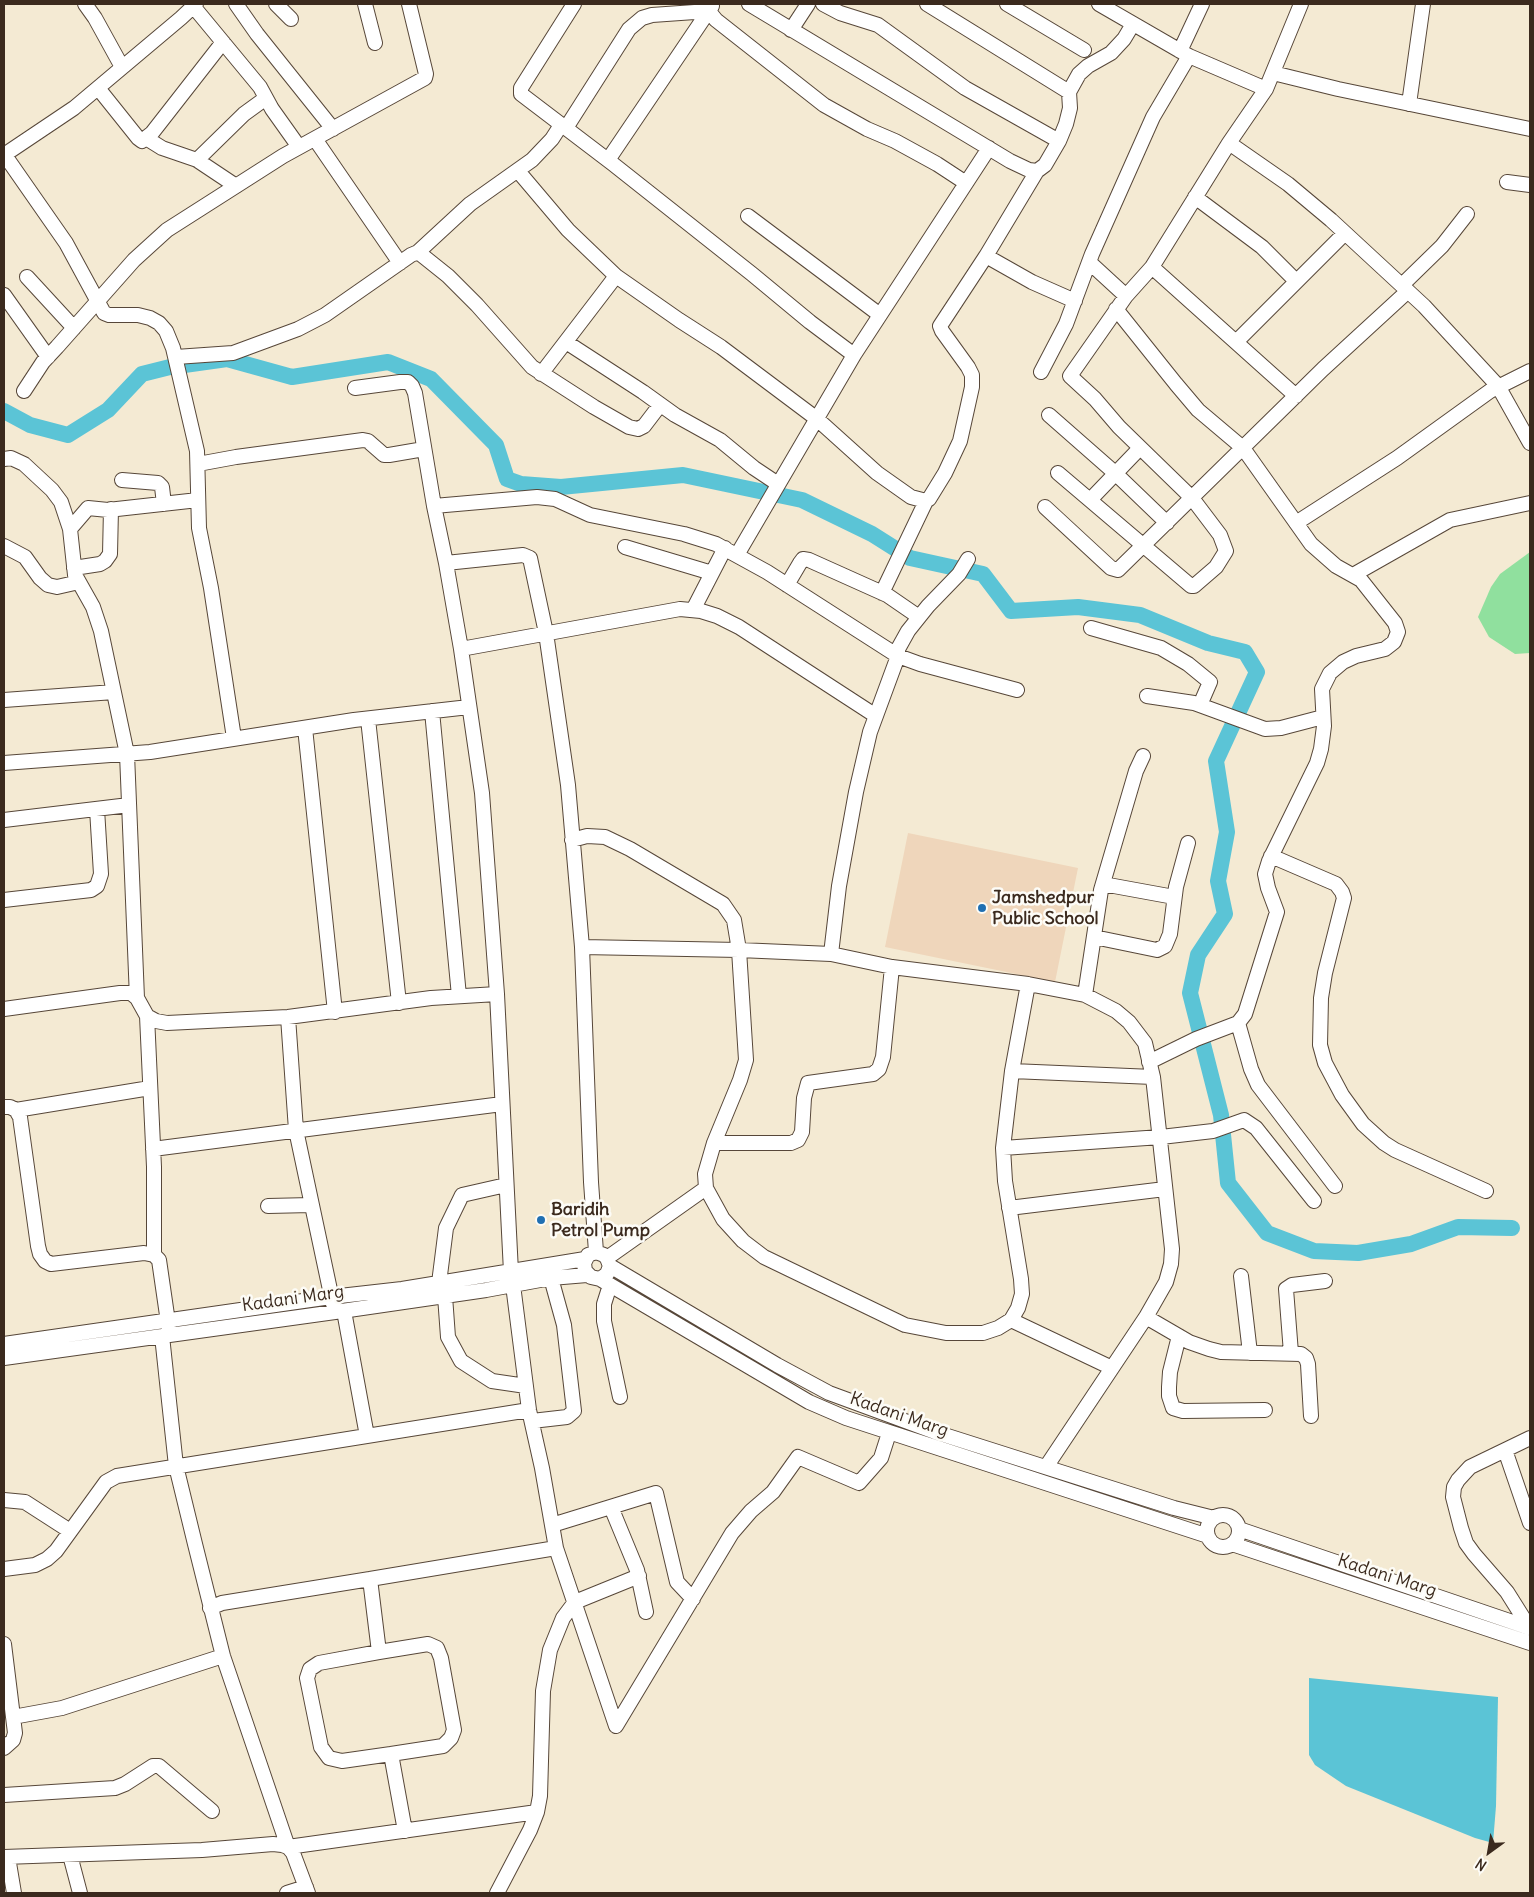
<!DOCTYPE html>
<html>
<head>
<meta charset="utf-8">
<style>
  body { margin:0 }
  #map { position:relative; width:1534px; height:1897px; overflow:hidden; background:#f4ead3; font-family:Delius,sans-serif }
  canvas { display:block }
  .frame { position:absolute; inset:0; border:5px solid #3b2a1e; pointer-events:none }
  .north { position:absolute; left:1464px; top:1827px; width:50px; height:50px; -webkit-text-stroke:4px #fdfcf7; paint-order:stroke; rotate:212deg; font-size:14px; font-weight:700; line-height:20px; text-align:center; color:#3b2a1e }
  .north::after { content:''; display:block; margin:auto; width:18px; height:22px; background:#3b2a1e; clip-path:polygon(50% 0,100% 100%,50% 72%,0 100%) }
</style>
</head>
<body>
<div id="map">
<canvas width="1534" height="1897"></canvas>
<div class="frame"></div>
<div class="north">N</div>
</div>
<script>
const context = document.querySelector('canvas').getContext('2d');
context.lineJoin = 'round';
function paint(path, color) {
  context.fillStyle = color;
  context.fill(path, 'evenodd');
}
function toPath(rows) {
  const path = new Path2D();
  for (const r of rows) {
    if (r.length === 3) {
      path.moveTo(r[0] + r[2], r[1]);
      path.arc(r[0], r[1], r[2], 0, 2 * Math.PI);
      continue;
    }
    path.moveTo(r[0], r[1]);
    for (let i = 2; i < r.length; i += 2) path.lineTo(r[i], r[i + 1]);
  }
  return path;
}
function trace(path, color, width, dash) {
  context.strokeStyle = color;
  context.lineWidth = width;
  context.lineCap = dash ? 'butt' : 'round';
  context.setLineDash(dash || []);
  context.stroke(path);
}
function write(font, color, halo, rows, align = 'center') {
  context.font = font + ' Delius,sans-serif';
  context.lineWidth = 5;
  context.setLineDash([]);
  context.textBaseline = 'middle';
  context.strokeStyle = halo;
  context.fillStyle = color;
  for (const [text, x, y, turn = 0] of rows) {
    context.save();
    context.translate(x, y);
    context.rotate((+turn || 0) * Math.PI / 180);
    context.textAlign = isNaN(turn) ? turn : align;
    if (halo) context.strokeText(text, 0, 0);
    context.fillText(text, 0, 0);
    context.restore();
  }
}
const built = toPath([
  [908,833,1078,868,1055,982,885,947]
]);
const green = toPath([
  [1530,552,1530,653,1515,654,1489,637,1478,617,1491,587,1500,574]
]);
const water = toPath([
  [1309,1678,1498,1697,1496,1806,1493,1843,1475,1838,1346,1786,1315,1765,1309,1755]
]);
const river = toPath([
  [4,411,30,425,68,435,108,410,142,374,170,367,227,359,292,377,388,362,431,379,496,445,507,479,521,484,561,487,683,475,802,500,872,534,910,558,983,574,1011,611,1078,607,1140,615,1208,643,1245,652,1257,672,1216,761,1227,832,1218,881,1225,914,1198,955,1190,993,1221,1115,1228,1183,1267,1233,1314,1251,1358,1253,1411,1244,1458,1227,1512,1228]
]);
const minor = toPath([
  [85,4,95,18,122,67],
  [236,4,257,34,333,129],
  [276,4,291,19],
  [365,4,375,43],
  [574,4,521,88,521,94,613,164,752,274,810,322,854,355],
  [703,4,716,20,824,105,867,129,895,141,937,164,966,183],
  [749,4,1010,161,1029,170,1037,171,1045,165,1059,141,1066,124,1070,108,1069,92,1079,74,1088,66,1111,53,1124,39,1133,24],
  [823,4,840,13,878,25,965,88,1059,141],
  [927,4,1069,92],
  [1007,4,1084,50],
  [1099,4,1189,56,1266,89],
  [193,6,260,87,272,109,299,147],
  [791,30,808,4],
  [1180,51,1202,4],
  [1273,73,1338,89,1530,129],
  [98,88,138,138,142,141,152,133,223,42],
  [1409,104,1423,4],
  [566,128,629,29,642,18,652,15,709,11],
  [146,138,162,148,197,160,236,186],
  [315,139,400,263],
  [1229,143,1288,184,1331,220,1424,306,1498,386,1530,443],
  [4,154,66,243,104,313,109,315,138,315,150,318,159,323,166,331,173,348,197,451,199,528,211,588,234,738],
  [4,155,74,108,181,18,196,4],
  [197,160,244,114,266,98],
  [608,160,712,6],
  [518,171,568,230,616,276,679,320,721,347,817,419,877,473,911,497,926,501,929,499,945,473,960,441,972,387,972,375,968,367,942,331,940,326,986,256,1037,171],
  [1507,182,1530,185],
  [1195,197,1262,247,1296,281],
  [748,216,880,315],
  [418,252,470,204,532,160,552,139,561,125],
  [986,256,1032,282,1075,301],
  [1089,262,1126,296],
  [1152,267,1296,396],
  [27,277,74,328],
  [1402,285,1442,246,1467,214],
  [4,295,48,357],
  [1116,309,1176,384,1198,410,1243,448,1311,544,1336,566,1361,580,1395,623,1398,632,1394,642,1385,649,1356,656,1343,662,1330,673,1322,689,1324,726,1321,749,1317,763,1269,861,1265,874,1268,888,1277,912,1245,1014,1238,1023,1196,1039,1149,1062],
  [566,342,643,392,675,415,720,440,754,468,778,484],
  [1236,342,1345,233],
  [176,357,233,353,298,329,325,315,411,255,418,252,448,276,477,305,532,367,594,407,629,427,638,429,644,426,660,405],
  [1041,372,1066,324,1092,254,1153,117,1189,56],
  [541,374,616,276],
  [355,388,400,382,408,382,412,386,415,393,434,506,446,563,461,649,482,793,497,994,511,1272],
  [24,391,43,362,57,347,134,260,167,230,283,156,425,78,426,74,409,4],
  [1049,415,1115,473,1167,523],
  [4,459,11,458,24,464,52,490,61,502,70,529,75,575,93,607,101,631,127,754,137,998],
  [198,464,236,457,363,440,368,441,384,455,389,455,424,449],
  [1058,473,1191,586,1194,586,1216,567,1226,551,1220,535,1192,498,1119,427,1095,399,1070,376,1126,296,1152,267,1229,143,1266,89,1301,4],
  [122,480,158,483,162,487,164,504],
  [1090,500,1140,448],
  [434,506,537,497,555,499,590,515,684,534,716,544,767,572,898,656,920,664,1017,690],
  [1045,507,1111,568,1118,570,1323,369,1408,291],
  [1296,523,1397,458,1490,391,1530,371],
  [70,529,88,508,108,510,198,500],
  [4,546,25,557,40,578,48,585,57,587,79,582],
  [625,547,712,573],
  [737,555,854,355,989,148],
  [446,563,523,555,530,558,546,633,568,785,582,947,591,1182,596,1252],
  [74,568,100,564,105,561,110,554,111,509],
  [1353,575,1450,520,1530,503],
  [787,585,800,563,803,559,809,560,887,595,919,617],
  [882,593,926,501],
  [693,610,725,548],
  [1091,628,1161,648,1188,664,1210,682,1200,705],
  [461,649,680,609,701,611,717,616,739,627,876,716],
  [1147,696,1194,703,1265,729,1281,728,1323,717],
  [4,700,114,692],
  [432,711,459,996],
  [368,719,399,1003],
  [305,728,335,1012],
  [4,763,150,752,354,720,469,707],
  [4,820,129,805],
  [572,840,587,836,605,837,630,849,723,904,734,920,739,950,746,1060,740,1080,714,1143,705,1174,706,1188,723,1219,743,1241,764,1257,905,1325,946,1333,983,1333,998,1328,1011,1320,1018,1308,1022,1294,1021,1279,1005,1181,1003,1148,1012,1071,1028,984],
  [1271,856,1336,884,1342,892,1344,898,1325,973,1321,998,1320,1045,1325,1063,1342,1095,1363,1124,1384,1143,1395,1150,1486,1191],
  [1103,884,1174,897],
  [4,900,91,890,97,886,101,874,97,809],
  [1094,937,1157,950,1165,946,1170,934,1176,887,1188,843],
  [582,947,739,950,831,954,892,967,1028,984,1085,995,1116,1011,1129,1022,1145,1043,1153,1077,1172,1249,1171,1264,1166,1282,1146,1317,1046,1467],
  [831,954,839,886,856,792,870,732,898,656,898,649,908,631,928,606,959,574,968,559],
  [1085,995,1101,890,1136,771,1143,756],
  [4,1009,120,993,131,993,137,998,147,1016,156,1021,167,1023,288,1017,431,998,497,994],
  [147,1016,154,1167,154,1255],
  [288,1017,296,1130,333,1304],
  [1238,1023,1251,1069,1258,1085,1335,1186],
  [1012,1071,1153,1077],
  [4,1107,10,1107,16,1110,20,1117,38,1246,40,1254,45,1261,51,1264,144,1253,154,1255,159,1260,169,1329],
  [16,1110,150,1088],
  [714,1143,791,1143,798,1140,802,1132,804,1098,808,1083,873,1074,879,1069,883,1057,892,967],
  [1003,1148,1161,1137,1213,1131,1244,1120,1256,1128,1314,1201],
  [153,1149,502,1104],
  [268,1206,311,1205],
  [1009,1208,1165,1189],
  [607,1258,706,1188],
  [610,1266,777,1365,829,1393,935,1432,1174,1508,1214,1518],
  [1241,1276,1250,1353],
  [600,1279,607,1274,610,1266,607,1258,604,1255,596,1252,588,1255,584,1263,585,1271,591,1277,600,1279,809,1402,846,1418,1208,1536],
  [439,1283,446,1228,462,1195,506,1185],
  [513,1285,529,1410,542,1468,556,1548,616,1726],
  [610,1285,604,1304,604,1321,620,1397],
  [445,1296,448,1337,461,1361,492,1381,526,1386],
  [344,1311,367,1436],
  [1146,1317,1189,1342,1209,1349,1221,1352,1301,1354,1306,1358,1308,1364,1311,1416],
  [1011,1320,1112,1368],
  [162,1336,176,1466,195,1544,223,1656,288,1847,537,1812],
  [1179,1336,1170,1372,1169,1387,1169,1396,1173,1408,1183,1411,1265,1410],
  [4,1344,331,1297,402,1289,585,1259],
  [1291,1353,1286,1289,1292,1285,1325,1281],
  [4,1358,335,1312,486,1290,551,1278,587,1275],
  [532,1421,567,1417,574,1411,564,1325,551,1278],
  [1505,1450,1530,1523],
  [4,1500,25,1502,70,1531],
  [611,1507,637,1570,646,1612],
  [1223,1531,16],
  [552,1525,656,1493,677,1582,693,1599],
  [1239,1529,1530,1628],
  [1232,1544,1530,1643],
  [4,1569,35,1565,47,1559,56,1551,106,1482,117,1476,529,1410],
  [210,1608,222,1603,370,1579],
  [1529,1627,1507,1592,1474,1554,1466,1543,1461,1528,1453,1497,1454,1487,1458,1480,1470,1467,1530,1438],
  [4,1644,15,1733,13,1740,4,1748],
  [379,1652,370,1579,556,1548],
  [13,1717,62,1708,223,1656],
  [616,1726,732,1533,751,1511,773,1492,798,1457,859,1483,881,1458,889,1433],
  [391,1754,443,1746,451,1738,454,1730,441,1658,437,1648,428,1644,379,1652,319,1663,310,1669,307,1678,321,1747,329,1758,342,1761,391,1754,405,1831],
  [4,1795,115,1788,125,1784,153,1766,159,1766,212,1811],
  [70,1855,80,1893],
  [4,1857,202,1850,273,1844,282,1845,288,1847,293,1853,308,1893],
  [8,1857,14,1893],
  [287,1893,306,1887],
  [497,1893,530,1830,537,1812,540,1796,543,1691,550,1650,563,1618,575,1602,639,1576]
]);
const markers = [
  [982,908,5,"#1f6fb2"],
  [541,1220,5,"#1f6fb2"]
];
const poiNames = [
  ["Jamshedpur",992,898],
  ["Public School",992,919],
  ["Baridih",551,1210],
  ["Petrol Pump",551,1231]
];
const streetNames = [
  ["Kadani Marg",293,1299,-8],
  ["Kadani Marg",899,1415,19],
  ["Kadani Marg",1387,1576,18]
];
paint(built, '#efd6bb');
paint(green, '#90e09e');
paint(water, '#5bc4d6');
trace(river, '#5bc4d6', 16);
trace(minor, '#574739', 16);
trace(minor, '#fff', 14);
for (const [x, y, r, color] of markers) {
  const dot = new Path2D();
  dot.arc(x, y, r, 0, 2 * Math.PI);
  context.fillStyle = color;
  context.fill(dot);
  trace(dot, '#fdfcf7', 2);
}
write('bold 18px', '#3b2a1e', '#fdfcf7', poiNames, 'left');
write('18px', '#3b2a1e', '#fdfcf7', streetNames);
</script>
</body>
</html>
